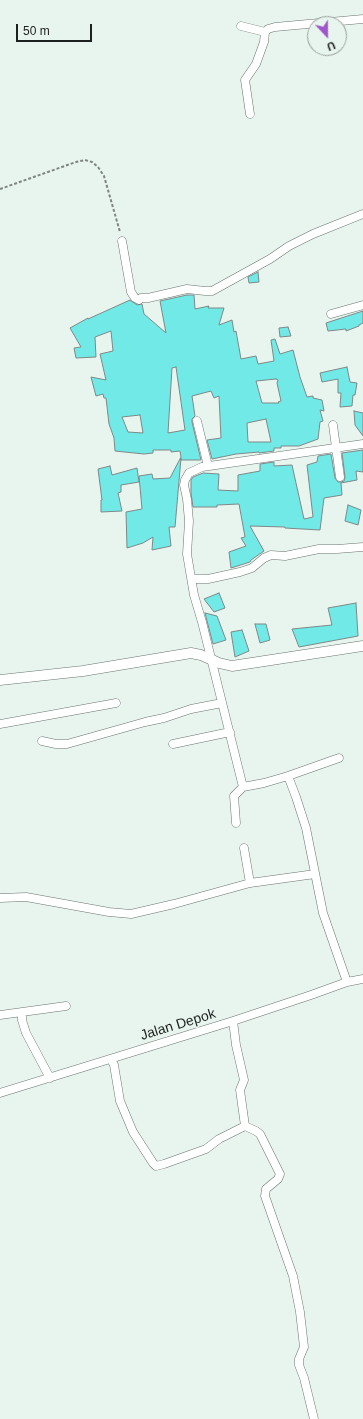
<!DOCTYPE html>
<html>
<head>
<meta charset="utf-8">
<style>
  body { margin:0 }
  #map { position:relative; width:363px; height:1419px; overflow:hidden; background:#e8f4ee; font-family:Arial,sans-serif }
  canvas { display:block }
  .north { position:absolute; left:307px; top:16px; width:40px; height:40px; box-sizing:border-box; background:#e8f4ee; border:1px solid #969f9b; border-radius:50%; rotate:158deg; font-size:11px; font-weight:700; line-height:16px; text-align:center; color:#1c201e }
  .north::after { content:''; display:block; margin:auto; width:14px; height:18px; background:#9f56ca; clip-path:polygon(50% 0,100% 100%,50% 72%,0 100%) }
  .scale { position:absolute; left:16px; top:24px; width:76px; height:18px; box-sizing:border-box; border:2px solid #1c201e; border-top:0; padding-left:5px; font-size:12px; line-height:14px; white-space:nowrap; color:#1c201e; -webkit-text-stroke:3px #e8f4ee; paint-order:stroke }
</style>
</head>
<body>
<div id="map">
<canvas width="363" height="1419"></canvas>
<div class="north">U</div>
<div class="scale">50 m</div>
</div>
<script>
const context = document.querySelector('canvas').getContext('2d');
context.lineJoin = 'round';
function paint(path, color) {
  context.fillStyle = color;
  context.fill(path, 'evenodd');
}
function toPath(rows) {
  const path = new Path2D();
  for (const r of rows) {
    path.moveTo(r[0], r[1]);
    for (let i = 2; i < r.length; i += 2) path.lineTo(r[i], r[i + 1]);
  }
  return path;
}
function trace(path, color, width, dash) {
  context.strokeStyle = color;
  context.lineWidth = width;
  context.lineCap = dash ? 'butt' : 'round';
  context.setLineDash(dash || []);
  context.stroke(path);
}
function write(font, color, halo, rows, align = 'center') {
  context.font = font + ' Arial,sans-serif';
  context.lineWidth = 3;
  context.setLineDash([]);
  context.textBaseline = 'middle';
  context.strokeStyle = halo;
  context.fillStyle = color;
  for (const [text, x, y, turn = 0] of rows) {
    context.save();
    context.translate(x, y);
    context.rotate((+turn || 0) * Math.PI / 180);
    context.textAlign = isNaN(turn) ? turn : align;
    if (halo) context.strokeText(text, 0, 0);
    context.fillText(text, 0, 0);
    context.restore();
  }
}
const building = toPath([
  [258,272,259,282,249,283,248,277,258,272],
  [187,295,194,295,195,309,209,306,208,308,224,308,219,325,232,320,234,332,236,331,241,359,256,356,258,364,274,361,271,340,275,339,280,354,293,350,300,377,307,397,313,396,313,398,322,400,324,411,320,410,323,421,320,422,318,439,299,446,281,446,281,448,274,448,274,451,259,453,259,452,236,454,212,459,207,440,221,438,219,396,214,398,211,391,192,396,195,416,192,419,192,422,201,460,181,460,181,458,175,527,169,527,171,546,152,550,153,537,143,543,127,548,126,512,142,509,139,476,152,474,153,479,170,478,181,457,180,451,171,452,171,450,153,450,153,453,144,454,115,451,114,438,109,424,106,398,104,398,103,394,96,396,91,377,106,380,100,354,113,351,111,331,95,337,96,357,76,358,74,348,81,347,70,328,88,318,88,319,130,300,137,305,142,304,144,314,166,333,160,301,187,295],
  [176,367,185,430,168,433,172,368,176,367],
  [276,379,278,380,277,383,281,401,278,402,279,403,262,403,256,381,276,379],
  [140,415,143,433,128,432,122,417,140,415],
  [266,419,271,442,248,442,247,423,266,419],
  [363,311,363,323,359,325,359,326,346,331,346,329,328,331,326,323,363,311],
  [288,327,291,336,280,337,279,328,288,327],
  [347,367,350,382,357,383,355,395,353,395,352,406,340,407,341,393,338,393,338,379,322,382,320,373,347,367],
  [354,411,363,413,363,436,355,425,354,411],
  [363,450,363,472,356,471,357,480,341,483,342,495,324,498,320,530,285,528,285,527,250,526,264,551,251,560,250,562,231,568,229,552,246,546,241,538,245,537,239,504,217,505,217,507,193,507,191,493,191,480,193,477,203,473,219,474,218,490,238,491,238,475,260,471,260,464,274,462,274,466,292,465,304,519,313,517,307,465,317,462,318,456,331,454,335,478,338,482,341,482,344,481,345,477,342,453,363,450],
  [110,466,112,475,137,468,139,482,121,485,121,492,118,493,122,511,101,512,101,500,102,500,98,469,110,466],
  [348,505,361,510,358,525,345,521,348,505],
  [219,593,225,608,214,612,204,599,219,593],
  [356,603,358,636,299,647,292,629,332,625,328,608,356,603],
  [205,613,217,616,226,640,213,644,205,613],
  [255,624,266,624,270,640,260,643,255,624],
  [242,630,249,651,235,657,231,632,242,630]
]);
const path = toPath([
  [0,189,76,162,85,160,92,162,98,167,104,176,120,232]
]);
const minor = toPath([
  [241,26,265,32],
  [250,114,245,80,256,64,264,42,265,32,268,29,275,27,363,19],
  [122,241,131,292,135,298,139,300,141,298,148,298,187,289,205,291,212,291,270,259,289,246,313,234,363,214],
  [331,314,363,305],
  [197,421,208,466],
  [333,425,340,477],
  [192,579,208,579,240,572,252,568,264,558,271,555,285,556,319,549,337,549,363,547],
  [0,724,116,703],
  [42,741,56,744,67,744,145,722,164,718,191,709,222,703],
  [173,744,230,732],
  [288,776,339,758],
  [236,823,234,796,243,787],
  [244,848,250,883],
  [0,898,26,897,109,912,131,914,174,904,250,883,315,874],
  [347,982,323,913,306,828,296,797,288,776,264,783,243,787,202,622,194,595,187,554,189,521,187,499,184,485,185,480,189,473,202,467,363,444],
  [22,1012,22,1020,26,1033,50,1078],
  [0,1015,66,1006],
  [111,1059,114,1065,120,1101,133,1132,153,1163,156,1166,164,1164,206,1149,219,1139,245,1126,240,1090,244,1080,236,1045,233,1021],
  [0,1093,233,1021,311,995,347,982,363,979],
  [245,1126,256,1131,260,1134,280,1174,278,1179,266,1189,265,1196,293,1276,300,1312,304,1347,299,1359,299,1365,304,1378,314,1419]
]);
const tertiary = toPath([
  [0,680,83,671,191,653,201,655,219,663,232,666,363,646]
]);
const streetNames = [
  ["Jalan Depok",178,1025,-17]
];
paint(building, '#70e9e7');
trace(building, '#7c8988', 1);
trace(minor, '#6a746f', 9);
trace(tertiary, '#6a746f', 11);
trace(path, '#7e8582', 2, [3, 2]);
trace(minor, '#fff', 8);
trace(tertiary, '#fff', 10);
write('14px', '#1c201e', '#e8f4ee', streetNames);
</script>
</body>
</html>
